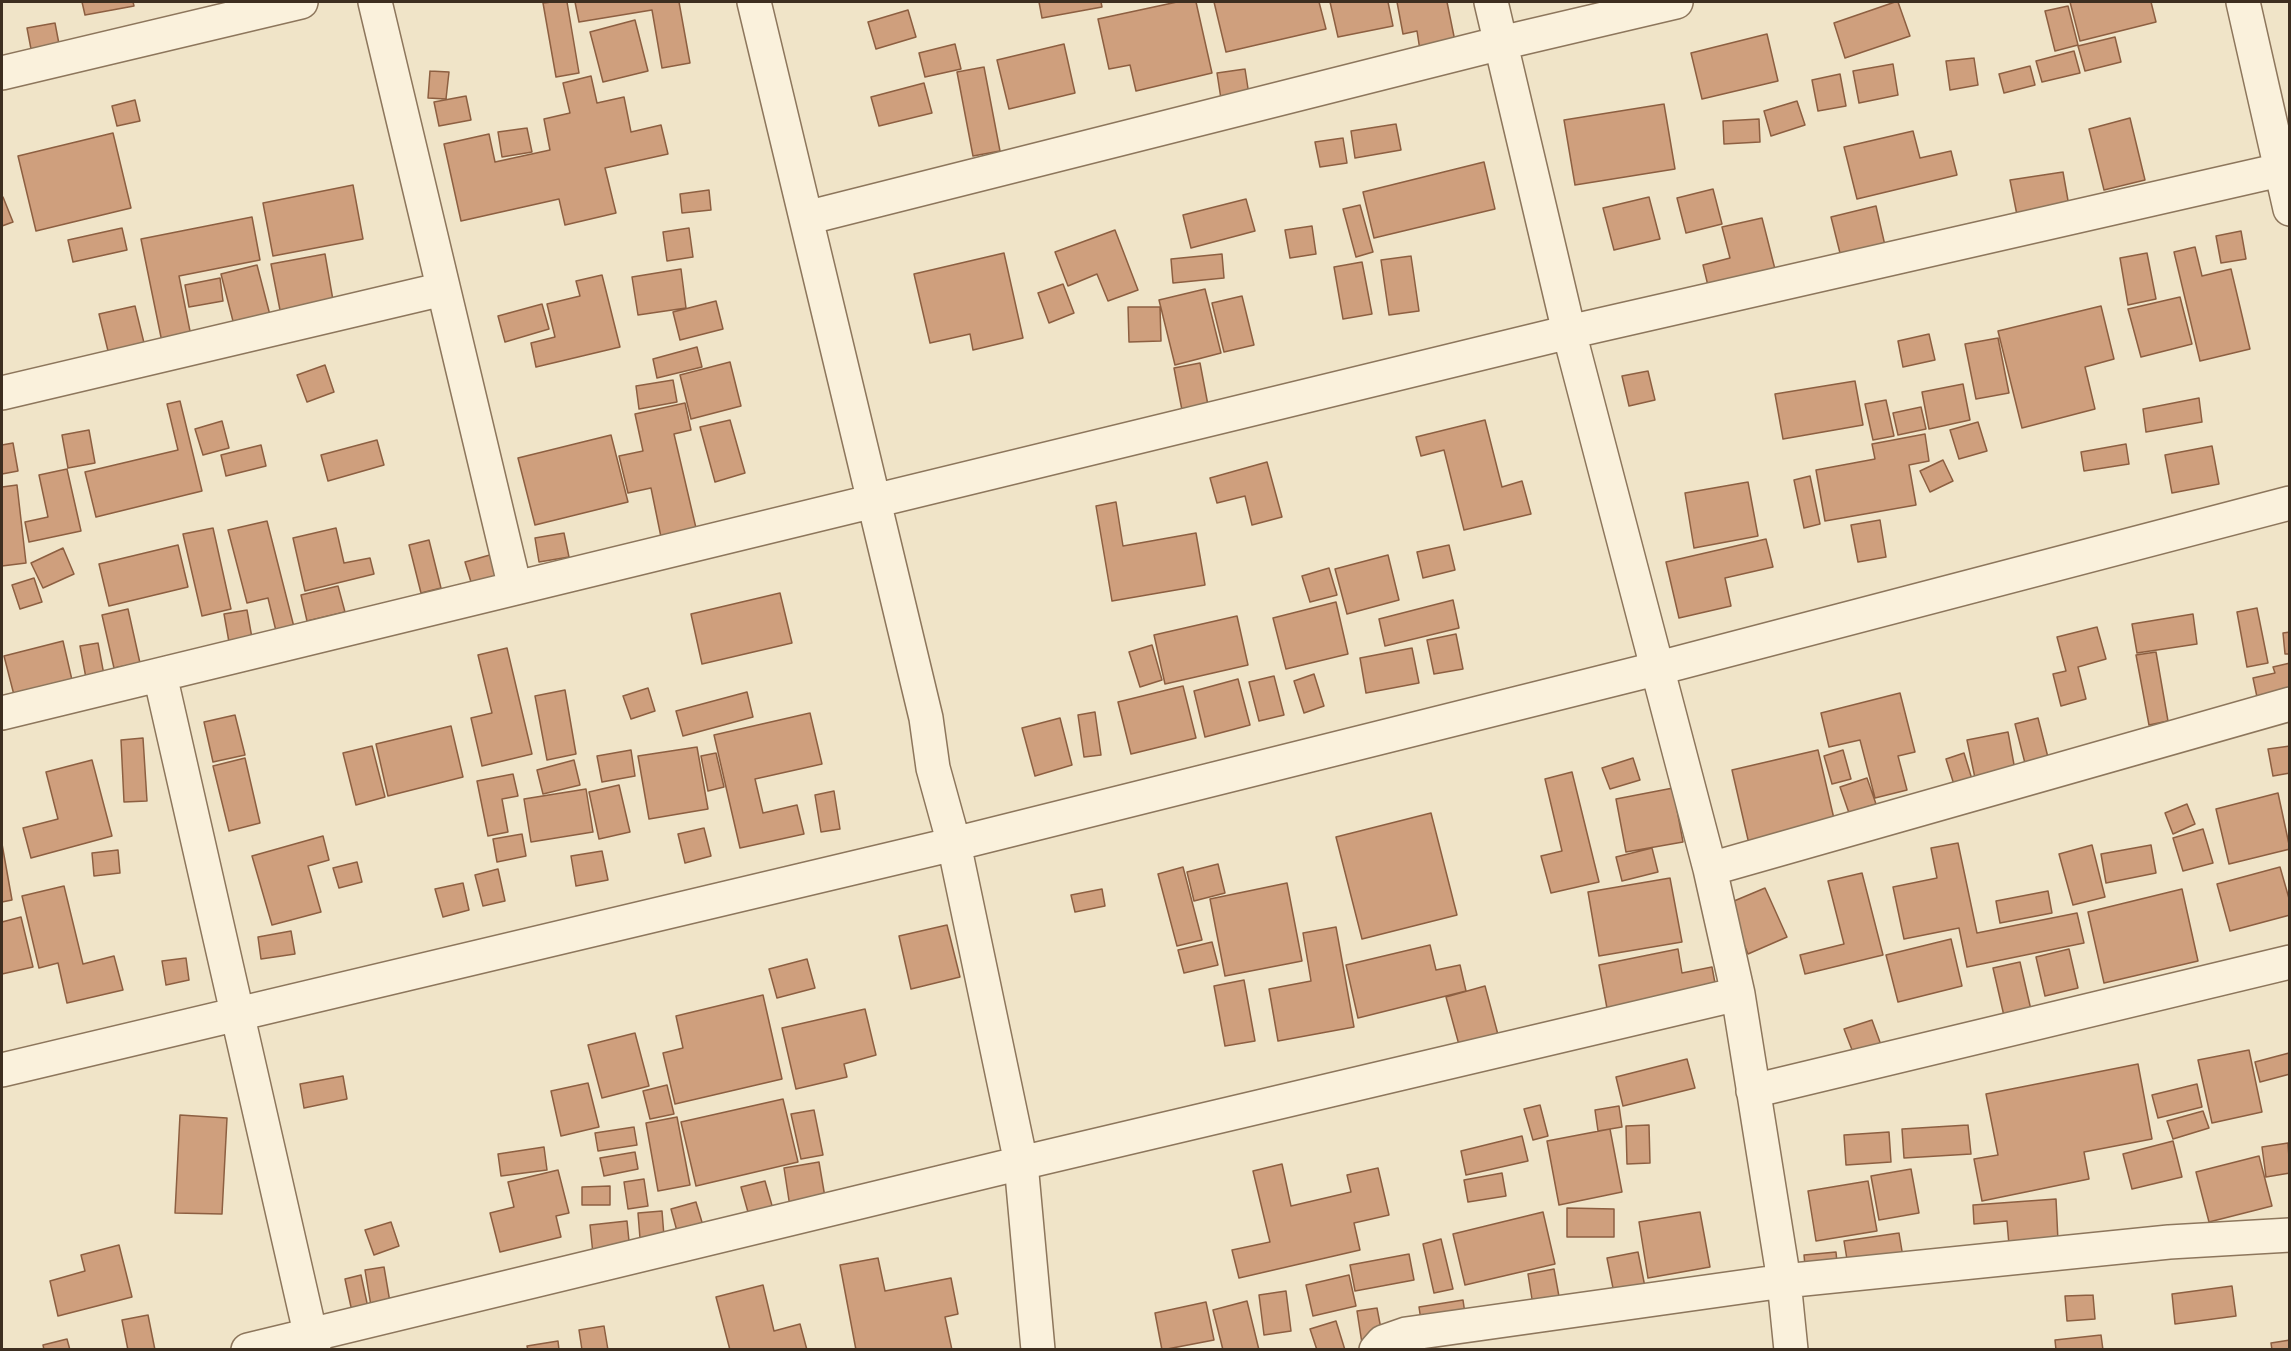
<!DOCTYPE html>
<html>
<head>
<meta charset="utf-8">
<style>
  body { margin:0 }
  #map { position:relative; width:2291px; height:1351px; overflow:hidden; background:#f0e4c8; font-family:"Times New Roman",serif }
  canvas { display:block }
  .frame { position:absolute; inset:0; border:3px solid #3d2e20; pointer-events:none }
</style>
</head>
<body>
<div id="map">
<canvas width="2291" height="1351"></canvas>
<div class="frame"></div>
</div>
<script>
const context = document.querySelector('canvas').getContext('2d');
context.lineJoin = 'round';
function paint(path, color) {
  context.fillStyle = color;
  context.fill(path, 'evenodd');
}
function toPath(rows) {
  const path = new Path2D();
  for (const r of rows) {
    path.moveTo(r[0], r[1]);
    for (let i = 2; i < r.length; i += 2) path.lineTo(r[i], r[i + 1]);
  }
  return path;
}
function trace(path, color, width, dash) {
  context.strokeStyle = color;
  context.lineWidth = width;
  context.lineCap = dash ? 'butt' : 'round';
  context.setLineDash(dash || []);
  context.stroke(path);
}
const building = toPath([
  [82,2,133,2,134,6,85,15,82,2],
  [552,2,567,2,579,73,556,77,543,3,552,2],
  [575,2,679,2,690,63,662,68,652,10,579,22,575,2],
  [1039,2,1101,2,1102,7,1042,18,1039,2],
  [1177,2,1196,2,1212,73,1136,91,1130,65,1109,69,1098,19,1177,2],
  [1214,2,1319,2,1326,29,1226,52,1214,2],
  [1330,2,1388,2,1393,26,1338,37,1330,2],
  [1397,2,1447,2,1457,51,1421,57,1417,31,1403,34,1397,2],
  [1895,2,1898,2,1910,36,1845,58,1834,23,1895,2],
  [2070,2,2151,2,2156,22,2080,41,2070,2],
  [2068,6,2078,45,2055,51,2045,11,2068,6],
  [908,10,916,37,876,49,868,22,908,10],
  [635,20,648,71,603,82,590,32,635,20],
  [55,23,59,44,31,49,27,28,55,23],
  [1767,34,1778,81,1702,99,1691,53,1767,34],
  [2115,37,2121,62,2085,71,2078,46,2115,37],
  [955,44,961,69,925,77,919,53,955,44],
  [1064,44,1075,93,1009,109,997,60,1064,44],
  [2074,51,2080,73,2042,82,2036,61,2074,51],
  [1974,58,1978,85,1950,90,1946,61,1974,58],
  [1893,64,1898,95,1859,103,1853,71,1893,64],
  [2030,66,2035,85,2004,93,1999,74,2030,66],
  [984,67,1000,151,973,156,957,72,984,67],
  [1245,69,1249,95,1221,99,1217,73,1245,69],
  [430,71,449,72,446,99,428,98,430,71],
  [1840,74,1846,106,1818,111,1812,80,1840,74],
  [591,76,597,103,624,97,631,132,661,125,668,154,605,168,616,213,565,225,559,199,461,221,444,144,489,134,495,162,550,150,544,119,570,113,563,83,591,76],
  [924,83,932,113,879,126,871,97,924,83],
  [466,96,471,120,439,126,434,102,466,96],
  [135,100,140,121,117,126,112,106,135,100],
  [1797,101,1805,125,1771,136,1764,111,1797,101],
  [1664,104,1675,169,1575,185,1564,120,1664,104],
  [2130,118,2145,180,2104,190,2089,129,2130,118],
  [1759,119,1760,142,1724,144,1723,121,1759,119],
  [1396,124,1401,150,1355,158,1351,131,1396,124],
  [527,128,532,152,502,157,498,132,527,128],
  [1913,131,1920,158,1951,151,1957,175,1857,199,1844,147,1913,131],
  [113,133,131,208,36,231,18,156,113,133],
  [1343,138,1347,163,1320,167,1315,142,1343,138],
  [1484,162,1495,209,1374,238,1363,192,1484,162],
  [2063,172,2070,212,2018,220,2010,180,2063,172],
  [353,185,363,239,273,256,263,203,353,185],
  [1713,189,1722,224,1686,233,1677,198,1713,189],
  [709,190,711,210,682,213,680,194,709,190],
  [3,197,13,222,2,226,2,198,3,197],
  [1649,197,1660,239,1614,250,1603,208,1649,197],
  [1246,199,1255,231,1191,248,1183,215,1246,199],
  [1360,205,1373,252,1356,257,1343,209,1360,205],
  [1876,206,1886,250,1842,261,1831,217,1876,206],
  [252,217,260,260,179,276,192,341,163,347,141,239,252,217],
  [1762,218,1777,277,1710,294,1703,265,1730,258,1722,227,1762,218],
  [1312,226,1316,254,1290,258,1285,230,1312,226],
  [122,228,127,250,73,262,68,240,122,228],
  [689,228,693,257,667,261,663,232,689,228],
  [1115,230,1138,290,1108,301,1097,274,1068,286,1055,252,1115,230],
  [2241,231,2246,259,2221,263,2216,236,2241,231],
  [2195,247,2202,276,2231,269,2250,349,2200,361,2174,252,2195,247],
  [1004,253,1023,338,973,350,970,334,930,343,914,274,1004,253],
  [2147,253,2156,299,2128,305,2120,258,2147,253],
  [325,254,334,306,281,315,271,264,325,254],
  [1222,254,1224,278,1173,283,1171,259,1222,254],
  [1411,256,1419,311,1389,315,1381,260,1411,256],
  [1362,262,1372,314,1343,319,1334,267,1362,262],
  [257,265,271,319,235,329,221,274,257,265],
  [681,269,686,308,638,315,632,277,681,269],
  [602,275,620,347,536,367,531,343,555,337,547,304,580,296,576,281,602,275],
  [220,278,223,301,189,307,185,285,220,278],
  [1063,284,1074,313,1049,323,1038,293,1063,284],
  [1205,289,1221,353,1175,365,1159,300,1205,289],
  [1242,296,1254,345,1224,352,1212,303,1242,296],
  [2180,297,2192,344,2141,357,2128,309,2180,297],
  [716,301,723,329,680,340,673,312,716,301],
  [542,304,549,329,505,342,498,316,542,304],
  [135,306,145,347,109,355,99,314,135,306],
  [2101,306,2114,359,2085,367,2095,409,2022,428,1998,331,2101,306],
  [1128,307,1160,307,1161,341,1129,342,1128,307],
  [1929,334,1935,360,1903,367,1898,341,1929,334],
  [1998,338,2009,393,1976,399,1965,344,1998,338],
  [697,347,702,367,657,378,653,359,697,347],
  [730,362,741,406,691,419,680,375,730,362],
  [1200,363,1211,421,1185,426,1174,368,1200,363],
  [325,365,334,392,307,402,297,375,325,365],
  [1648,371,1655,400,1629,406,1622,376,1648,371],
  [673,380,677,402,639,409,636,386,673,380],
  [1855,381,1863,425,1783,439,1775,394,1855,381],
  [1963,384,1970,420,1929,429,1922,392,1963,384],
  [2199,398,2202,422,2146,432,2143,409,2199,398],
  [1886,400,1894,436,1873,440,1865,404,1886,400],
  [180,401,202,491,96,517,85,472,178,450,167,404,180,401],
  [685,403,691,430,674,434,696,528,661,537,651,488,628,493,619,456,643,451,635,414,685,403],
  [1921,407,1926,429,1898,435,1893,413,1921,407],
  [730,420,745,473,715,482,700,427,730,420],
  [1485,420,1502,487,1522,481,1531,514,1464,530,1444,450,1421,456,1416,437,1485,420],
  [222,421,229,448,203,455,195,429,222,421],
  [1978,422,1987,451,1959,459,1950,430,1978,422],
  [89,430,95,463,68,468,62,435,89,430],
  [1925,434,1929,461,1909,465,1916,505,1825,521,1816,470,1875,459,1872,444,1925,434],
  [611,435,628,502,535,525,518,458,611,435],
  [377,440,384,465,328,481,321,455,377,440],
  [13,443,18,471,2,474,2,445,13,443],
  [2126,444,2129,464,2084,471,2081,452,2126,444],
  [261,445,266,466,226,476,221,455,261,445],
  [2212,446,2219,484,2172,493,2165,455,2212,446],
  [1943,460,1953,481,1930,492,1920,471,1943,460],
  [1267,462,1282,517,1252,525,1245,496,1217,503,1210,478,1267,462],
  [67,469,81,531,29,542,25,522,48,517,39,475,67,469],
  [1810,476,1820,524,1804,528,1794,480,1810,476],
  [1748,482,1758,536,1694,548,1685,493,1748,482],
  [17,485,26,563,2,566,2,487,17,485],
  [1116,502,1123,546,1196,533,1205,585,1112,601,1096,506,1116,502],
  [1880,520,1886,557,1858,562,1851,525,1880,520],
  [267,521,294,627,276,631,268,598,247,603,228,530,267,521],
  [213,528,231,609,202,616,183,534,213,528],
  [336,528,344,563,370,558,374,574,305,591,293,538,336,528],
  [564,533,569,557,539,562,535,538,564,533],
  [1766,539,1773,567,1725,578,1731,606,1679,618,1666,562,1766,539],
  [429,540,441,588,421,593,409,545,429,540],
  [178,545,188,587,109,606,99,564,178,545],
  [1449,545,1455,570,1423,578,1417,552,1449,545],
  [63,548,74,574,43,588,31,563,63,548],
  [504,551,514,581,474,592,465,562,504,551],
  [1388,555,1399,600,1347,614,1335,569,1388,555],
  [1329,568,1337,595,1310,602,1302,576,1329,568],
  [34,578,42,602,20,609,12,585,34,578],
  [338,586,345,612,307,621,301,595,338,586],
  [780,593,792,643,702,664,691,614,780,593],
  [1453,600,1459,628,1385,646,1379,619,1453,600],
  [1336,602,1348,654,1286,669,1273,618,1336,602],
  [2257,608,2268,663,2247,667,2237,612,2257,608],
  [128,609,140,663,114,668,102,615,128,609],
  [247,610,252,638,229,642,224,614,247,610],
  [2193,614,2197,644,2137,653,2132,624,2193,614],
  [1237,616,1248,665,1165,684,1154,635,1237,616],
  [2097,627,2106,659,2078,667,2086,699,2061,706,2053,674,2066,671,2057,637,2097,627],
  [2290,632,2290,654,2285,654,2283,633,2290,632],
  [1456,634,1463,669,1434,674,1427,640,1456,634],
  [63,641,72,680,14,695,4,656,63,641],
  [98,643,104,675,86,678,80,646,98,643],
  [1152,645,1162,680,1140,687,1129,652,1152,645],
  [507,648,532,754,482,766,471,718,492,713,478,655,507,648],
  [1412,648,1419,683,1366,693,1360,658,1412,648],
  [2156,652,2168,721,2149,725,2136,655,2156,652],
  [2290,663,2290,709,2261,716,2253,678,2275,673,2273,667,2290,663],
  [1314,674,1324,706,1304,713,1294,681,1314,674],
  [1274,676,1284,715,1259,721,1249,682,1274,676],
  [1238,679,1250,725,1205,737,1194,691,1238,679],
  [1183,686,1196,738,1131,754,1118,702,1183,686],
  [648,688,655,711,631,719,623,696,648,688],
  [565,690,576,754,547,760,535,696,565,690],
  [747,692,753,717,683,736,676,711,747,692],
  [1900,693,1915,752,1898,756,1907,790,1875,798,1860,740,1829,747,1821,713,1900,693],
  [1095,712,1101,755,1084,757,1078,715,1095,712],
  [810,713,822,764,755,779,763,813,797,805,804,834,740,848,714,735,810,713],
  [235,715,245,755,213,762,204,722,235,715],
  [1060,718,1072,765,1035,776,1022,728,1060,718],
  [2038,718,2051,769,2028,775,2015,724,2038,718],
  [451,726,463,777,388,796,376,744,451,726],
  [2008,732,2015,770,1975,778,1967,740,2008,732],
  [143,738,147,801,124,802,121,740,143,738],
  [372,746,385,797,356,805,343,753,372,746],
  [2290,746,2290,773,2273,776,2268,749,2290,746],
  [697,747,708,809,649,819,638,756,697,747],
  [631,750,635,776,602,782,597,756,631,750],
  [1818,750,1835,823,1749,844,1732,770,1818,750],
  [1843,750,1851,779,1832,784,1824,756,1843,750],
  [716,753,724,787,708,791,701,756,716,753],
  [1964,753,1978,799,1960,804,1946,759,1964,753],
  [245,758,260,823,229,831,213,766,245,758],
  [1633,758,1640,780,1610,789,1602,768,1633,758],
  [92,760,112,836,31,858,23,828,58,819,46,772,92,760],
  [574,760,580,785,543,794,537,770,574,760],
  [1572,772,1599,882,1551,893,1541,856,1562,851,1545,779,1572,772],
  [513,774,518,796,502,799,508,832,488,836,477,781,513,774],
  [1867,778,1876,804,1849,813,1840,787,1867,778],
  [619,785,630,832,599,839,589,792,619,785],
  [1673,788,1683,842,1626,852,1616,799,1673,788],
  [586,789,593,832,531,842,524,799,586,789],
  [834,791,840,829,821,832,815,795,834,791],
  [2278,793,2290,849,2229,864,2216,809,2278,793],
  [2187,804,2195,824,2173,834,2165,813,2187,804],
  [1431,813,1457,915,1362,939,1336,837,1431,813],
  [704,828,711,856,685,863,678,834,704,828],
  [2203,829,2213,863,2183,871,2173,838,2203,829],
  [522,834,526,856,497,862,493,839,522,834],
  [323,836,329,860,308,866,321,912,272,925,252,856,323,836],
  [1958,843,1977,933,2077,913,2084,943,1967,967,1959,928,1904,939,1893,887,1937,878,1931,848,1958,843],
  [2,844,12,900,2,902,2,844],
  [2092,845,2105,897,2073,905,2059,854,2092,845],
  [2151,845,2156,873,2106,883,2101,854,2151,845],
  [1652,848,1658,872,1622,881,1616,857,1652,848],
  [118,850,120,873,94,876,92,853,118,850],
  [602,851,608,880,576,886,571,856,602,851],
  [357,862,362,882,339,888,333,868,357,862],
  [1218,864,1225,893,1194,901,1187,872,1218,864],
  [1183,867,1202,940,1177,946,1158,874,1183,867],
  [2280,867,2290,902,2290,915,2230,931,2217,884,2280,867],
  [498,869,505,901,483,906,475,875,498,869],
  [1862,873,1883,955,1805,974,1800,955,1844,944,1828,881,1862,873],
  [1670,878,1682,942,1599,956,1588,892,1670,878],
  [463,883,469,910,443,917,435,889,463,883],
  [1287,883,1302,961,1225,976,1210,899,1287,883],
  [64,886,83,964,114,956,123,990,67,1003,58,963,39,968,22,896,64,886],
  [1765,888,1787,937,1748,954,1727,904,1765,888],
  [1102,889,1105,906,1075,912,1071,895,1102,889],
  [2182,889,2198,961,2104,983,2088,912,2182,889],
  [2048,891,2052,913,2000,923,1996,901,2048,891],
  [21,917,33,967,2,974,2,922,21,917],
  [947,925,960,977,911,989,899,936,947,925],
  [1336,927,1354,1027,1278,1041,1269,989,1311,981,1303,933,1336,927],
  [291,931,295,954,261,959,258,937,291,931],
  [1951,939,1962,986,1898,1002,1886,955,1951,939],
  [1212,942,1218,965,1184,973,1178,950,1212,942],
  [1430,945,1436,970,1460,965,1466,991,1358,1018,1346,965,1430,945],
  [1678,949,1682,973,1712,967,1717,994,1609,1019,1599,965,1678,949],
  [2069,949,2078,988,2045,996,2036,957,2069,949],
  [186,958,189,980,166,985,162,961,186,958],
  [807,959,815,988,777,998,769,969,807,959],
  [2020,962,2034,1023,2007,1029,1993,968,2020,962],
  [1244,980,1255,1041,1225,1046,1214,986,1244,980],
  [1485,986,1501,1046,1462,1056,1446,997,1485,986],
  [763,995,782,1079,675,1104,663,1053,683,1048,676,1016,763,995],
  [865,1009,876,1055,844,1064,847,1077,796,1089,782,1028,865,1009],
  [1872,1020,1881,1045,1854,1055,1844,1029,1872,1020],
  [635,1033,649,1086,602,1098,588,1045,635,1033],
  [2249,1050,2262,1112,2212,1123,2198,1060,2249,1050],
  [2289,1053,2290,1074,2260,1082,2255,1062,2289,1053],
  [1687,1059,1695,1088,1623,1106,1616,1077,1687,1059],
  [2138,1064,2152,1139,2084,1152,2089,1179,1982,1201,1974,1159,1998,1155,1986,1094,2138,1064],
  [343,1076,347,1099,304,1108,300,1084,343,1076],
  [588,1083,599,1127,561,1136,551,1091,588,1083],
  [2197,1084,2202,1107,2158,1118,2152,1095,2197,1084],
  [667,1085,674,1114,650,1119,643,1091,667,1085],
  [783,1099,798,1162,696,1186,681,1122,783,1099],
  [1540,1105,1548,1136,1533,1140,1524,1109,1540,1105],
  [1619,1106,1622,1127,1598,1131,1595,1110,1619,1106],
  [814,1110,823,1155,801,1159,791,1114,814,1110],
  [2203,1111,2209,1128,2173,1139,2167,1121,2203,1111],
  [180,1115,227,1118,222,1214,175,1213,180,1115],
  [677,1117,690,1185,658,1191,646,1123,677,1117],
  [1649,1125,1650,1163,1627,1164,1626,1126,1649,1125],
  [1968,1125,1971,1154,1904,1158,1902,1129,1968,1125],
  [634,1127,637,1145,598,1151,595,1133,634,1127],
  [1610,1129,1622,1192,1559,1205,1547,1141,1610,1129],
  [1889,1132,1891,1162,1846,1165,1844,1135,1889,1132],
  [1522,1136,1528,1161,1466,1175,1461,1151,1522,1136],
  [2173,1141,2182,1177,2132,1189,2123,1154,2173,1141],
  [2288,1143,2290,1173,2266,1177,2262,1147,2288,1143],
  [544,1147,547,1170,501,1176,498,1154,544,1147],
  [635,1152,638,1169,604,1176,600,1158,635,1152],
  [2259,1156,2272,1206,2209,1222,2196,1172,2259,1156],
  [819,1162,828,1215,792,1220,784,1168,819,1162],
  [1282,1164,1291,1206,1351,1192,1347,1175,1378,1168,1389,1215,1354,1223,1360,1250,1239,1278,1232,1250,1270,1242,1253,1171,1282,1164],
  [1911,1169,1919,1213,1879,1220,1871,1176,1911,1169],
  [558,1170,569,1213,556,1216,561,1237,500,1252,490,1213,514,1207,508,1182,558,1170],
  [1502,1173,1506,1196,1468,1202,1464,1180,1502,1173],
  [644,1179,648,1206,628,1209,624,1182,644,1179],
  [765,1181,775,1216,751,1223,741,1187,765,1181],
  [1868,1181,1877,1231,1816,1241,1808,1191,1868,1181],
  [610,1186,610,1205,582,1205,582,1187,610,1186],
  [2056,1199,2058,1241,2009,1245,2007,1221,1974,1224,1973,1205,2056,1199],
  [696,1202,707,1239,681,1246,671,1209,696,1202],
  [1567,1208,1614,1209,1614,1237,1567,1237,1567,1208],
  [662,1211,665,1249,641,1251,638,1213,662,1211],
  [1543,1212,1555,1264,1465,1285,1453,1234,1543,1212],
  [1700,1212,1710,1267,1648,1278,1639,1222,1700,1212],
  [627,1221,630,1251,593,1254,590,1225,627,1221],
  [391,1222,399,1246,374,1255,365,1230,391,1222],
  [1899,1233,1906,1275,1851,1284,1844,1241,1899,1233],
  [1441,1239,1453,1289,1434,1293,1423,1244,1441,1239],
  [119,1245,132,1297,58,1316,50,1281,85,1271,81,1255,119,1245],
  [1638,1252,1648,1302,1617,1308,1607,1258,1638,1252],
  [1836,1252,1839,1284,1807,1286,1804,1255,1836,1252],
  [1409,1254,1414,1280,1355,1291,1350,1265,1409,1254],
  [878,1258,885,1291,951,1278,958,1314,945,1317,952,1350,856,1350,840,1265,878,1258],
  [384,1267,392,1314,373,1318,365,1270,384,1267],
  [1554,1269,1562,1313,1535,1318,1528,1274,1554,1269],
  [361,1275,370,1317,354,1321,345,1279,361,1275],
  [1349,1275,1356,1306,1313,1316,1306,1285,1349,1275],
  [763,1285,774,1331,800,1324,807,1350,730,1350,716,1297,763,1285],
  [2232,1286,2236,1316,2175,1324,2172,1294,2232,1286],
  [1286,1291,1291,1331,1264,1335,1259,1295,1286,1291],
  [2093,1295,2095,1319,2067,1321,2065,1296,2093,1295],
  [1463,1300,1467,1327,1423,1334,1419,1307,1463,1300],
  [1247,1301,1259,1350,1223,1350,1213,1310,1247,1301],
  [1206,1302,1214,1340,1162,1350,1155,1313,1206,1302],
  [1377,1308,1385,1350,1363,1350,1357,1311,1377,1308],
  [148,1315,155,1350,128,1350,122,1320,148,1315],
  [1336,1321,1345,1350,1317,1350,1310,1329,1336,1321],
  [604,1326,608,1350,582,1350,579,1330,604,1326],
  [2101,1335,2103,1350,2056,1350,2055,1340,2101,1335],
  [67,1339,70,1350,44,1350,43,1345,67,1339],
  [2290,1340,2290,1350,2272,1350,2271,1343,2290,1340],
  [558,1341,559,1350,528,1350,527,1346,558,1341]
]);
const minor = toPath([
  [375,2,515,588],
  [754,2,926,718,933,768,954,844,1021,1163,1038,1350],
  [1491,2,1569,332,1710,869,1738,994,1784,1281,1791,1350],
  [2243,2,2290,209],
  [2,73,301,2],
  [806,218,1501,43,1676,2],
  [2,393,443,289],
  [160,675,314,1350],
  [2,713,1569,332,2280,170,2290,176],
  [1710,869,2290,704],
  [2,1070,954,844,1659,668,2290,503],
  [1753,1091,2290,962],
  [248,1350,1021,1163,1738,994],
  [1376,1350,1383,1342,1406,1334,1784,1281,2169,1242,2290,1235]
]);
paint(building, '#cf9f7d');
trace(building, '#8d5f41', 1.5);
trace(minor, '#8d765c', 36);
trace(minor, '#faf1dc', 33);
</script>
</body>
</html>
